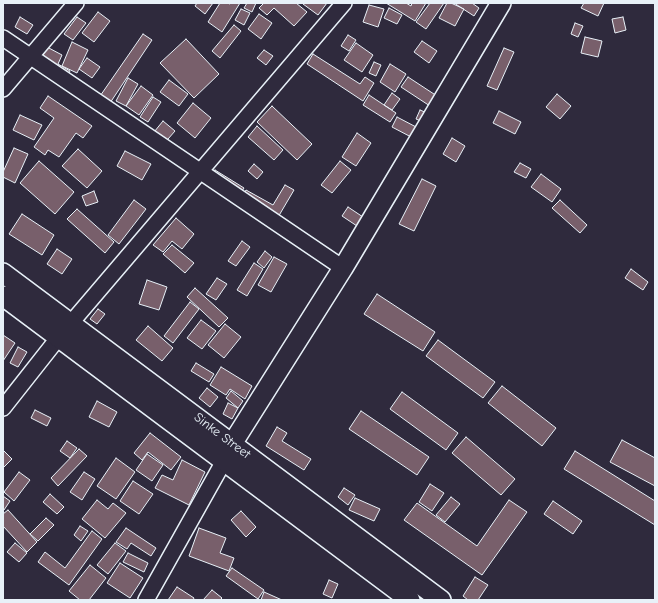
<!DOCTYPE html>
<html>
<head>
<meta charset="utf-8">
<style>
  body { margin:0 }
  #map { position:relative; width:658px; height:603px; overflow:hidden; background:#2f2a3d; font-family:"Comic Neue",sans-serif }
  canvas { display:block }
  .frame { position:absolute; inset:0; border:4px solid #e8f1f8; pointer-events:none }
</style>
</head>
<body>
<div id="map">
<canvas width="658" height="603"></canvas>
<div class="frame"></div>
</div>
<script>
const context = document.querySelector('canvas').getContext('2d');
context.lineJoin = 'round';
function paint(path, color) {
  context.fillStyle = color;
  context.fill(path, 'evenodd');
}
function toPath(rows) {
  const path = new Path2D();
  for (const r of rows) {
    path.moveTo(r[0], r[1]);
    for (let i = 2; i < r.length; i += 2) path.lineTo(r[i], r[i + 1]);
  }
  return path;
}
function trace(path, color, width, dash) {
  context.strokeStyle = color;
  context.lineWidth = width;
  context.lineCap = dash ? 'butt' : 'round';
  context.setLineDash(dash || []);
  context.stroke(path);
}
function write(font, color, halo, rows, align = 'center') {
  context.font = font + ' "Comic Neue",sans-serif';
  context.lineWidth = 3.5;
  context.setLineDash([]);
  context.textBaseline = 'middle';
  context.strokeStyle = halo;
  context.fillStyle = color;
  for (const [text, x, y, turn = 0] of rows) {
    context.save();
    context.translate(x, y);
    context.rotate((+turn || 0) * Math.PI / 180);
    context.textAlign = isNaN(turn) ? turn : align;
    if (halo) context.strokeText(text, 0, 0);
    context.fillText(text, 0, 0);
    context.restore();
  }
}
const building = toPath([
  [197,3,213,3,205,14,195,6,197,3],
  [220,3,227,3,230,4,230,3,240,3,222,32,208,22,220,3],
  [247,3,256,3,252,12,244,8,247,3],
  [264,3,296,3,307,12,294,26,274,8,267,15,259,8,264,3],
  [304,3,327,3,318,15,303,4,304,3],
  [386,3,406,3,411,6,412,3,426,3,415,21,386,3],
  [430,3,444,3,426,29,416,22,430,3],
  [447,3,451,3,464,9,455,26,439,18,447,3],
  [454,3,472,3,479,8,474,16,454,3],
  [584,3,604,3,598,16,581,8,584,3],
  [369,5,384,9,378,27,363,22,369,5],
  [389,8,402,15,397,24,384,18,389,8],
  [241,9,250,13,244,25,235,20,241,9],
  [98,12,110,21,94,42,82,33,98,12],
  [259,14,272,23,261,39,248,29,259,14],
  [20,17,33,25,27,34,15,27,20,17],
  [77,17,86,23,73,40,64,34,77,17],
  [623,17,626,30,615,33,612,19,623,17],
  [575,23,583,26,578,37,571,34,575,23],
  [234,25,241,31,220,58,212,51,234,25],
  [143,34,152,40,108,106,98,99,143,34],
  [348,35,356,40,349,51,341,46,348,35],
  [585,37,602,41,598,57,581,53,585,37],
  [186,39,219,74,194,98,160,63,186,39],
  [422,41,437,51,429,63,414,52,422,41],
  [72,42,88,50,77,73,62,66,72,42],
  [356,43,373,55,362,72,344,60,356,43],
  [47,47,62,55,58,64,70,71,67,77,39,61,47,47],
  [504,48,514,52,497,90,487,86,504,48],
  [264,50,273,56,266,65,257,58,264,50],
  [313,54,360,84,365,77,374,83,363,101,307,64,313,54],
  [87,58,100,67,92,78,79,69,87,58],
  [374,62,381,65,376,76,369,73,374,62],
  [390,64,406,74,395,92,380,82,390,64],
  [408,77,440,98,433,108,401,87,408,77],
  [128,78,138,84,126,106,116,101,128,78],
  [169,80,188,94,179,106,160,92,169,80],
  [141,86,153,95,139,115,126,106,141,86],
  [392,93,400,99,392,110,384,105,392,93],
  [557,94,571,106,560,119,546,107,557,94],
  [369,95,396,113,390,122,363,105,369,95],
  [48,96,92,126,83,138,76,133,59,157,48,150,45,155,34,147,54,118,40,108,48,96],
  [153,97,161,102,148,122,140,117,153,97],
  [193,103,211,118,195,138,177,123,193,103],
  [272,106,312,144,297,160,257,122,272,106],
  [420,110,427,113,423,122,416,119,420,110],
  [499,111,521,122,515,134,493,123,499,111],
  [20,115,42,125,34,140,13,130,20,115],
  [397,117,418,128,413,138,392,127,397,117],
  [163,121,175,131,161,147,150,137,163,121],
  [257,126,283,150,274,160,248,137,257,126],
  [357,133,371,143,356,166,342,157,357,133],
  [452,138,465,146,456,162,443,154,452,138],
  [14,148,28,154,15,183,3,177,3,172,14,148],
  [78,149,102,171,87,188,62,166,78,149],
  [125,151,151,164,142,180,117,166,125,151],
  [39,161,74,192,55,214,20,183,39,161],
  [340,161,351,170,332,193,321,185,340,161],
  [520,163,531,169,526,178,514,172,520,163],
  [254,164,263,172,257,179,248,171,254,164],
  [215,170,244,188,236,200,208,182,215,170],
  [541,174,561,189,552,202,531,187,541,174],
  [422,179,436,186,414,231,399,224,422,179],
  [285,185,294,190,274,224,238,204,246,190,273,205,285,185],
  [94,191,98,202,86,206,82,196,94,191],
  [134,200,146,209,119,244,108,235,134,200],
  [560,200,587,225,580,233,552,208,560,200],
  [348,207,363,217,357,226,342,216,348,207],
  [77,209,114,242,105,253,67,219,77,209],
  [22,214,54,235,42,255,9,234,22,214],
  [176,218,194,234,182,249,172,241,163,252,153,245,176,218],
  [242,241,250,247,236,266,228,261,242,241],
  [172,245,194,263,185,273,163,254,172,245],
  [57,249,72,259,62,274,47,264,57,249],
  [265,251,272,257,264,268,257,262,265,251],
  [274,257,287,264,271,292,258,285,274,257],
  [254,263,263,269,247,296,237,290,254,263],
  [631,269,648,282,643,290,625,278,631,269],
  [217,278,227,284,216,300,206,294,217,278],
  [147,280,167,287,159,310,139,304,147,280],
  [195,288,228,318,219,327,187,297,195,288],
  [377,294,435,332,423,351,364,314,377,294],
  [190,302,199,309,173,343,164,336,190,302],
  [98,309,105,314,97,324,90,319,98,309],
  [201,320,216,331,202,349,187,338,201,320],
  [225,324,241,337,224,358,208,345,225,324],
  [148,326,173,348,162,361,136,340,148,326],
  [3,335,15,343,3,361,3,335],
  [438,340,495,382,483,398,426,356,438,340],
  [18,347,27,352,18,367,10,363,18,347],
  [196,363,214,374,209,382,191,371,196,363],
  [221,367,252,386,245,399,230,389,226,395,210,385,221,367],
  [502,386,556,428,542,446,488,403,502,386],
  [207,388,218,397,210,407,199,398,207,388],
  [231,391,243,401,238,408,226,398,231,391],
  [402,392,458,433,446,450,390,409,402,392],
  [97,401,117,412,109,427,89,417,97,401],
  [228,403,238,408,232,419,223,414,228,403],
  [35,410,51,418,47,426,31,418,35,410],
  [361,411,429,457,417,475,349,429,361,411],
  [277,427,287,433,282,441,311,459,304,470,266,446,277,427],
  [150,433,181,457,171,470,148,452,142,460,134,453,150,433],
  [466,437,515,479,501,495,452,453,466,437],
  [622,440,655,458,655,486,610,462,622,440],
  [67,441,77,448,70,458,60,451,67,441],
  [79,449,87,456,58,486,51,478,79,449],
  [3,450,12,459,3,468,3,450],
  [575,451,655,501,655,525,564,469,575,451],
  [147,454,163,465,152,481,136,470,147,454],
  [116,458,135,472,116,499,97,486,116,458],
  [182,460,205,472,189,505,155,488,162,475,173,480,182,460],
  [19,472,30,480,14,501,4,492,19,472],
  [84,472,95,479,82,500,70,492,84,472],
  [133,481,153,494,139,514,120,501,133,481],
  [430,484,444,493,432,511,419,502,430,484],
  [344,488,355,495,348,505,338,497,344,488],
  [50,494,64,507,57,514,43,502,50,494],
  [3,496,10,501,4,510,3,509,3,496],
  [451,497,460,504,445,522,436,515,451,497],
  [355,498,380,509,374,521,349,510,355,498],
  [97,500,108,509,113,503,126,513,105,538,82,519,97,500],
  [509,500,527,512,482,575,404,520,417,503,477,546,509,500],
  [553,501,582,521,573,534,544,514,553,501],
  [8,510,37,542,27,552,3,526,3,514,8,510],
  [241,511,256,527,246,537,231,520,241,511],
  [46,518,54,525,38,541,30,534,46,518],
  [80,526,88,531,81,541,74,535,80,526],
  [126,528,156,548,151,556,131,543,127,549,116,542,126,528],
  [199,528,226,538,220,553,234,558,229,571,189,556,199,528],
  [92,531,102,539,69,585,38,562,45,552,65,568,92,531],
  [15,543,27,553,19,562,7,552,15,543],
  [115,543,126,551,108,574,97,565,115,543],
  [128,553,148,563,144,572,123,562,128,553],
  [120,563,143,578,130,598,107,583,120,563],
  [90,565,106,578,89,600,80,600,69,591,90,565],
  [232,568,264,590,258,599,226,576,232,568],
  [475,577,488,585,478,600,468,600,463,596,475,577],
  [329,580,338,584,332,598,323,594,329,580],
  [177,587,194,598,193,600,168,600,177,587],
  [212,590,222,598,220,600,203,600,212,590],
  [264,592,282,600,261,600,264,592]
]);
const minor = toPath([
  [3,38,343,268],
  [3,89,76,3],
  [3,408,59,337,344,3],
  [146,600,224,461]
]);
const tertiary = toPath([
  [3,273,441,600],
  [3,296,410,600],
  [232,444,343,268,501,3]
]);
const streetNames = [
  ["Sinke Street",222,436,37]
];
paint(building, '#785f6b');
trace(building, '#e8f1f8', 1);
trace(minor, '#e8f1f8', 18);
trace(tertiary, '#e8f1f8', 22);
trace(minor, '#2f2a3d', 15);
trace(tertiary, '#2f2a3d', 19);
write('13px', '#e8f1f8', '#2f2a3d', streetNames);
</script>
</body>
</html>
